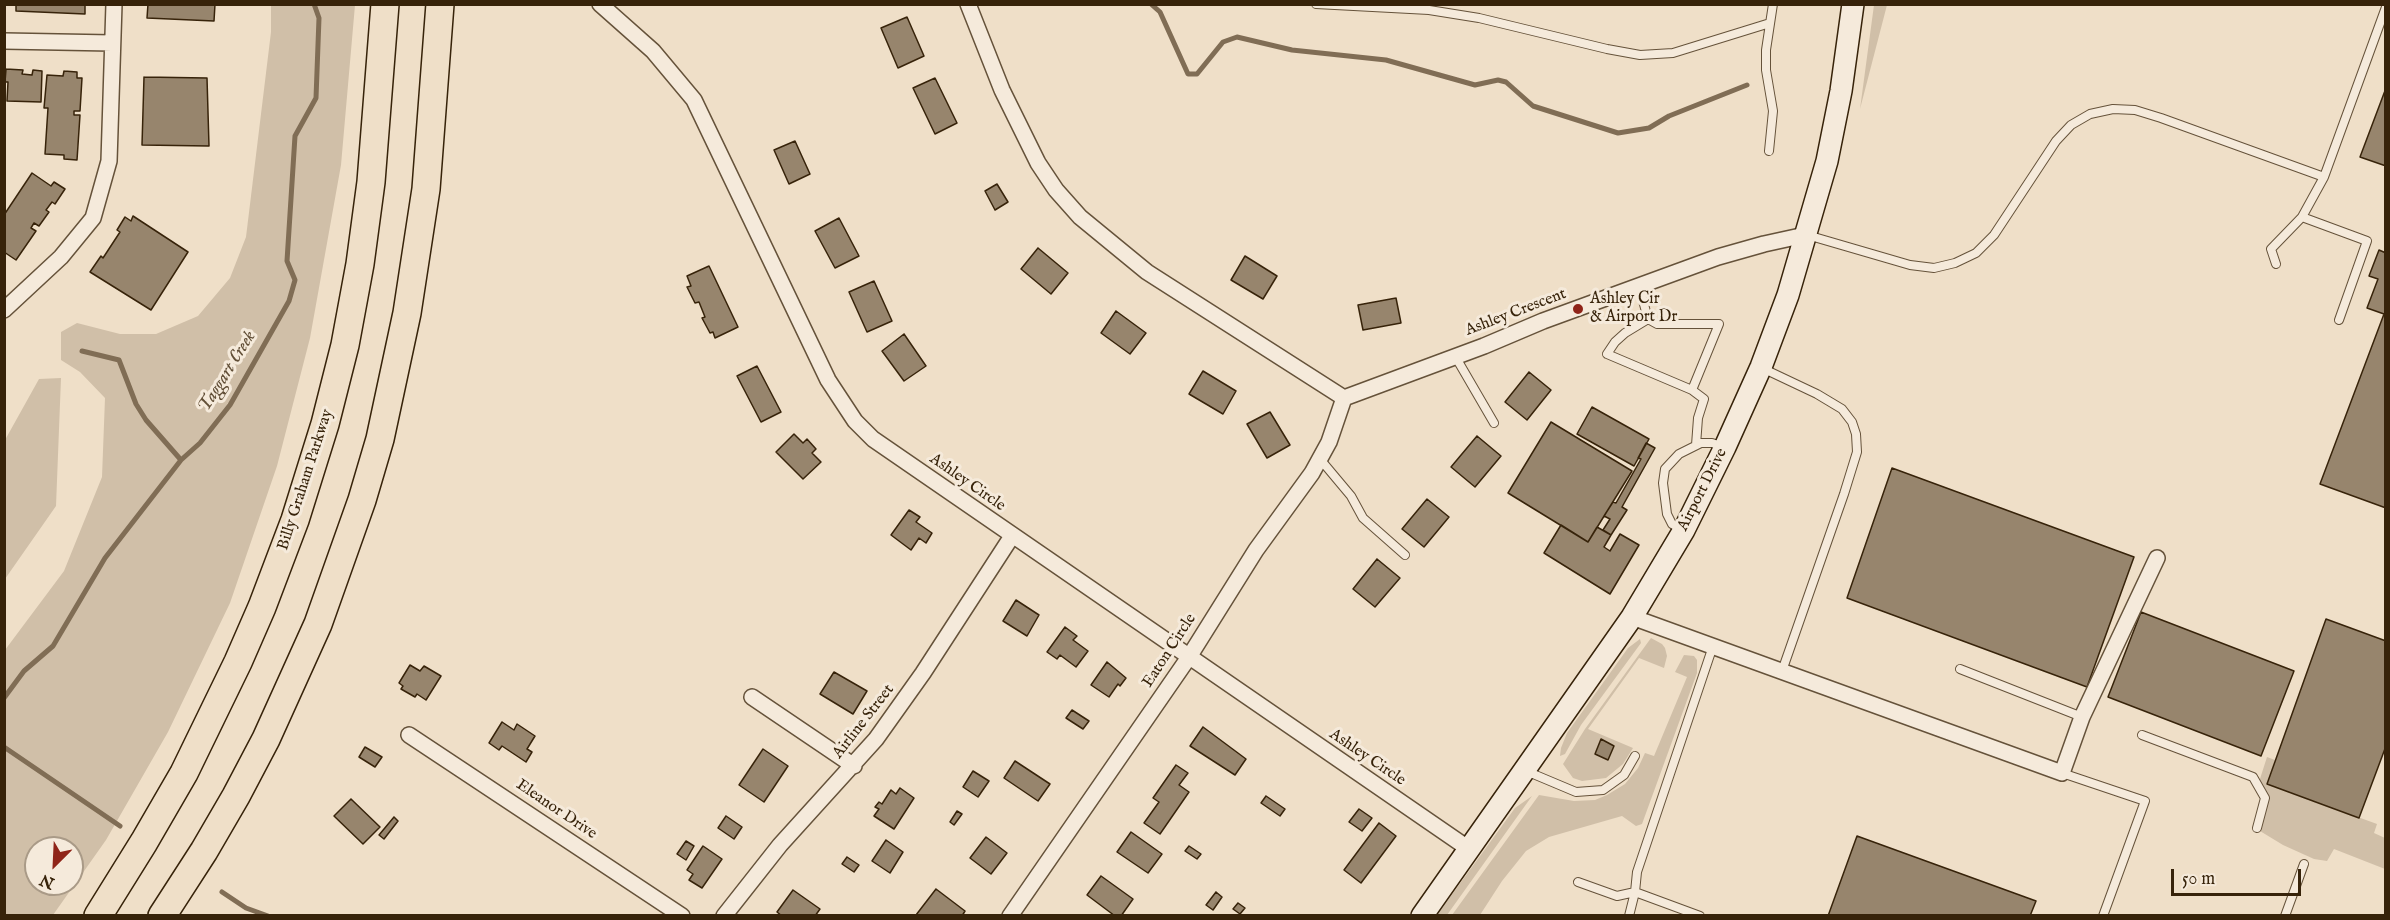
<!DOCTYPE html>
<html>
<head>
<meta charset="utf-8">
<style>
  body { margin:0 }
  #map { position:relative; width:2390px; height:920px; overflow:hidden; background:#efdfc8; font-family:"IM FELL English",serif }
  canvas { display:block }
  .frame { position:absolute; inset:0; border:6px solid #37230a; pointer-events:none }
  .north { position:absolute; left:24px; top:836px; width:60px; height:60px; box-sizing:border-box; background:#f5eadb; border:2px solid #a99a87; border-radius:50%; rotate:204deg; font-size:16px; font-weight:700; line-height:24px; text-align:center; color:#37230a }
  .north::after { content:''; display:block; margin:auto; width:21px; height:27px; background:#8f2418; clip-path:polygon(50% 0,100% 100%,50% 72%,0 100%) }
  .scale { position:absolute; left:2171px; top:869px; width:130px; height:27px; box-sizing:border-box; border:3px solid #37230a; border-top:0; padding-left:8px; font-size:18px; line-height:21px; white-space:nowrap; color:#37230a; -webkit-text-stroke:4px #f5eadb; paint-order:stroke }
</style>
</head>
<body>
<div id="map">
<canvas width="2390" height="920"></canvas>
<div class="frame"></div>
<div class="north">N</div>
<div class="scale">50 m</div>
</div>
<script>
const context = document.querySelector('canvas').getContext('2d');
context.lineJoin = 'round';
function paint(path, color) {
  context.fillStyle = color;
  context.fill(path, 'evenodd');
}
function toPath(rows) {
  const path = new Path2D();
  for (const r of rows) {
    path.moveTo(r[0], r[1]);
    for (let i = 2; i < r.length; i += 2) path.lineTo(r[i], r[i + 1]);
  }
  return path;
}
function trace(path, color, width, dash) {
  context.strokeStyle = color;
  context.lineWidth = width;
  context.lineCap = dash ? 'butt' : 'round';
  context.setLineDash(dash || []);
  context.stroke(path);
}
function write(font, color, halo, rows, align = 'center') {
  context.font = font + ' "IM FELL English",serif';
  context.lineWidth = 6;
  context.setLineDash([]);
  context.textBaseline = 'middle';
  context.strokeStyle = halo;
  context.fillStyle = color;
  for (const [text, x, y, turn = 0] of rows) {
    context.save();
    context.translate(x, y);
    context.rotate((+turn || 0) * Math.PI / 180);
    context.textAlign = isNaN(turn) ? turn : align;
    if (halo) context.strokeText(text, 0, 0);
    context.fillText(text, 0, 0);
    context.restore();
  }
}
const green = toPath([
  [271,5,355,5,341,165,310,338,277,466,230,603,168,732,106,840,53,915,5,915,5,650,64,571,102,477,105,398,80,372,61,360,61,332,77,323,120,334,156,334,198,316,230,278,246,237,271,32],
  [36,848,72,848,72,884,36,884],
  [1874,5,1887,5,1860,109],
  [61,378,56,506,5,579,5,440,39,379],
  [1651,638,1662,644,1665,648,1667,656,1664,668,1639,658,1588,729,1633,748,1623,764,1606,778,1582,781,1573,778,1563,764,1585,729],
  [1601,740,1614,746,1608,760,1595,754],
  [1640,639,1641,643,1581,725,1565,754,1560,756,1561,748,1567,733,1628,648],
  [1684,655,1694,656,1697,660,1697,673,1642,824,1636,826,1622,816,1549,837,1526,851,1502,881,1480,915,1452,915,1539,795,1574,801,1595,800,1607,795,1625,784,1638,768,1645,753,1654,756,1687,677,1675,672],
  [2267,757,2275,760,2267,784,2377,824,2374,833,2385,838,2385,869,2334,849,2327,861,2314,859,2283,845,2260,831,2257,826,2263,808,2259,782],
  [1532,796,1447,915,1437,915,1515,808]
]);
const stream = toPath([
  [1151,4,1160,12,1188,74,1197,74,1223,42,1237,37,1292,50,1386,60,1475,85,1498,80,1506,82,1533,106,1618,133,1649,128,1669,116,1747,85],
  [82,351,119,360,136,404,146,420,181,460],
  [4,698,24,671,53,646,105,558,181,460,200,443,230,405,289,301,295,280,287,261,295,136,316,98,319,18,314,4],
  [4,747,120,826],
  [222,892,246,908,268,916]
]);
const building = toPath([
  [16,4,85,4,85,14,16,11,16,4],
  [148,4,215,4,214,21,147,18,148,4],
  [907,17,924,56,898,68,881,28,907,17],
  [6,69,23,70,22,74,32,75,33,70,42,71,41,102,7,101,8,82,5,82,6,69],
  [64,71,77,72,77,78,82,78,80,111,74,111,74,115,80,115,77,160,64,159,64,155,45,154,48,108,44,108,47,75,63,76,64,71],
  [144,77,207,78,209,146,142,145,144,77],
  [935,78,957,123,935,134,913,88,935,78],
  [2386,88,2386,166,2360,157,2386,88],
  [795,141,810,174,789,184,774,150,795,141],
  [32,173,51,186,54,182,65,189,55,204,52,202,46,210,49,212,39,226,34,223,31,228,36,231,16,260,4,252,4,215,32,173],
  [997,184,1008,202,995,210,985,191,997,184],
  [133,216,188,252,151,310,90,272,101,256,103,258,120,232,117,230,125,217,131,221,133,216],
  [839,218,859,256,835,268,815,231,839,218],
  [1038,248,1068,273,1051,294,1021,269,1038,248],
  [2379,250,2386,253,2386,508,2320,484,2384,314,2367,308,2378,279,2369,276,2379,250],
  [1245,256,1277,276,1263,299,1231,280,1245,256],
  [709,266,738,327,715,338,713,332,710,333,702,318,705,317,699,302,695,303,687,287,691,286,687,276,709,266],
  [874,281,892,321,867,332,849,292,874,281],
  [1396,298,1401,323,1363,330,1358,305,1396,298],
  [1116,311,1146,333,1130,354,1101,333,1116,311],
  [904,334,926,366,904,381,882,351,904,334],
  [757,366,781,412,761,422,737,376,757,366],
  [1203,371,1236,391,1223,414,1189,394,1203,371],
  [1529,372,1551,390,1527,420,1505,402,1529,372],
  [1592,407,1649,439,1634,466,1577,434,1592,407],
  [1270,412,1290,445,1267,458,1247,424,1270,412],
  [1551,422,1632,471,1588,542,1508,493,1551,422],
  [794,434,803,443,807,439,816,449,812,453,821,462,803,479,776,452,794,434],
  [1477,436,1501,456,1475,487,1451,467,1477,436],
  [1646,443,1655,448,1622,507,1627,510,1611,535,1603,530,1610,519,1604,516,1613,502,1616,503,1641,459,1638,458,1646,443],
  [1892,468,2134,557,2087,687,1847,598,1892,468],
  [1427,499,1449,517,1424,547,1402,529,1427,499],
  [909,510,920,517,916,522,932,533,926,543,919,538,911,550,891,535,909,510],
  [1561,525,1588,542,1597,527,1611,535,1604,547,1610,551,1620,534,1639,545,1610,594,1544,553,1561,525],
  [1377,559,1400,578,1375,607,1353,589,1377,559],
  [1016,600,1039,615,1027,636,1003,621,1016,600],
  [2141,612,2294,671,2261,756,2108,697,2141,612],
  [2326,619,2386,641,2386,746,2359,818,2267,784,2326,619],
  [1065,627,1077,636,1073,640,1088,651,1076,667,1060,655,1057,659,1047,652,1065,627],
  [1107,662,1126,678,1120,686,1118,684,1109,697,1091,685,1107,662],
  [410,665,420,671,424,666,441,676,426,700,417,694,415,697,401,689,403,686,399,683,410,665],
  [834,672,867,691,853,714,820,694,834,672],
  [1072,710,1089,721,1083,729,1066,718,1072,710],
  [502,722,514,730,517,724,535,736,527,749,532,752,526,762,502,746,499,750,489,743,502,722],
  [1203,727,1246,759,1235,775,1190,746,1203,727],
  [1601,739,1614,746,1608,760,1595,754,1601,739],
  [365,747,382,757,375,767,359,757,365,747],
  [763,749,788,766,764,802,739,785,763,749],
  [1015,761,1050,784,1038,801,1004,778,1015,761],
  [1176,765,1188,773,1179,785,1189,792,1160,834,1144,823,1159,802,1153,798,1176,765],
  [973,771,989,781,978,797,963,787,973,771],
  [900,788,914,798,894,829,874,816,879,809,875,807,879,802,882,804,891,790,896,794,900,788],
  [1266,796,1285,809,1280,816,1261,803,1266,796],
  [351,799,380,827,363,844,334,816,351,799],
  [1359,809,1372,818,1362,831,1349,822,1359,809],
  [957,811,962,814,954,825,950,822,957,811],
  [726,816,742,827,734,839,718,828,726,816],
  [394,817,398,821,384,839,379,835,394,817],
  [1379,823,1396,836,1361,883,1344,870,1379,823],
  [1131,832,1162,854,1148,873,1117,852,1131,832],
  [1857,836,2036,901,2030,916,1828,916,1857,836],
  [986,837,1007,853,991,874,970,858,986,837],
  [886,840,903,852,890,873,872,861,886,840],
  [686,841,694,846,686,860,677,854,686,841],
  [703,846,722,859,702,888,689,880,693,874,687,870,703,846],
  [1189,846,1201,854,1197,859,1185,851,1189,846],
  [847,857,859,865,854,872,842,864,847,857],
  [1101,876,1133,899,1121,916,1115,916,1087,895,1101,876],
  [936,889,965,911,962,916,916,915,936,889],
  [793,890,820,909,815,916,782,916,777,912,793,890],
  [1216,892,1222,897,1213,910,1206,905,1216,892],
  [1238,903,1245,908,1240,914,1233,909,1238,903]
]);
const lane = toPath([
  [1316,4,1429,10,1479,18,1607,49,1640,55,1673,53,1770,23],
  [1769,151,1773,111,1766,70,1766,50,1773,4],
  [2302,217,2367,241,2339,320],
  [1807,235,1910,265,1934,268,1955,263,1976,253,1994,235,2056,141,2071,125,2090,114,2113,109,2135,110,2161,118,2324,177],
  [2276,264,2271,249,2302,217,2324,177,2386,7],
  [1639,286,1648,319,1657,324,1719,324,1692,390,1704,399,1698,418,1696,445],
  [1648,319,1625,333,1615,342,1607,354,1692,390],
  [1455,356,1494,423],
  [1762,368,1817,394,1842,409,1852,422,1856,434,1857,452,1844,494,1782,671],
  [1320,459,1351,496,1363,518,1405,555],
  [1683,530,1672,524,1667,514,1663,483,1665,469,1679,454,1701,443,1712,443,1724,447],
  [1960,669,2082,717],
  [2142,735,2253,777,2265,798,2257,828],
  [1526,771,1576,792,1603,790,1624,775,1635,756],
  [2062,773,2145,801,2103,916],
  [1578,882,1617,896,1635,892,1629,916],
  [1700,916,1635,892,1637,872,1713,646],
  [2285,916,2304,864]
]);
const street = toPath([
  [600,4,653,51,694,100,828,380,855,421,873,439,1469,849],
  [968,4,1002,90,1038,163,1056,190,1080,217,1147,272,1344,398],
  [4,41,112,43],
  [4,310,61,257,93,218,109,161,114,4],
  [1344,398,1484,346,1543,321,1718,257,1764,244,1805,235],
  [1632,617,2062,773,2082,717,2157,558],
  [752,697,854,766],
  [409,735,682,916],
  [724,916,780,845,876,739,923,673,1012,536],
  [1010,916,1189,657,1256,550,1312,473,1329,442,1344,398]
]);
const secondary = toPath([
  [1422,916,1632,617,1684,530,1725,447,1761,367,1788,295,1827,161,1841,91,1853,4]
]);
const highway = toPath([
  [98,916,144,842,184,773,238,662,262,607,295,520,325,424,345,345,360,264,371,182,385,4],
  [162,916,204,851,236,796,266,739,318,624,362,500,380,439,407,313,426,189,440,4]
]);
const markers = [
  [1578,309,6,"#8f2418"]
];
const poiNames = [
  ["Ashley Cir",1590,300],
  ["& Airport Dr",1590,318]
];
const streetNames = [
  ["Ashley Crescent",1516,313,-21],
  ["Billy Graham Parkway",306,480,-72],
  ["Ashley Circle",967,483,35],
  ["Airport Drive",1703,490,-63],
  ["Eaton Circle",1170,651,-57],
  ["Airline Street",864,722,-52],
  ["Ashley Circle",1367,758,34],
  ["Eleanor Drive",556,810,34]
];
const waterNames = [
  ["Taggart Creek",228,372,-58]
];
paint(green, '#d0bfa8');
trace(stream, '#806d55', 5);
paint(building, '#97856d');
trace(building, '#37230a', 1.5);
trace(lane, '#65523a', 10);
trace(street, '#65523a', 18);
trace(secondary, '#37230a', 24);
trace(highway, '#37230a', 30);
trace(lane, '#f5eadb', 8);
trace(street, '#f5eadb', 15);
trace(secondary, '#f5eadb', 21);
trace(highway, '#efdfc8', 27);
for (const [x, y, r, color] of markers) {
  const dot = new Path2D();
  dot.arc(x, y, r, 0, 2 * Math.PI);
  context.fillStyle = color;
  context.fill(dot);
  trace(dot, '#f5eadb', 2);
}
write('16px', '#37230a', '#f5eadb', poiNames, 'left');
write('16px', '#37230a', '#f5eadb', streetNames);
write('italic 18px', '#614e36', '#f5eadb', waterNames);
</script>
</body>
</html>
